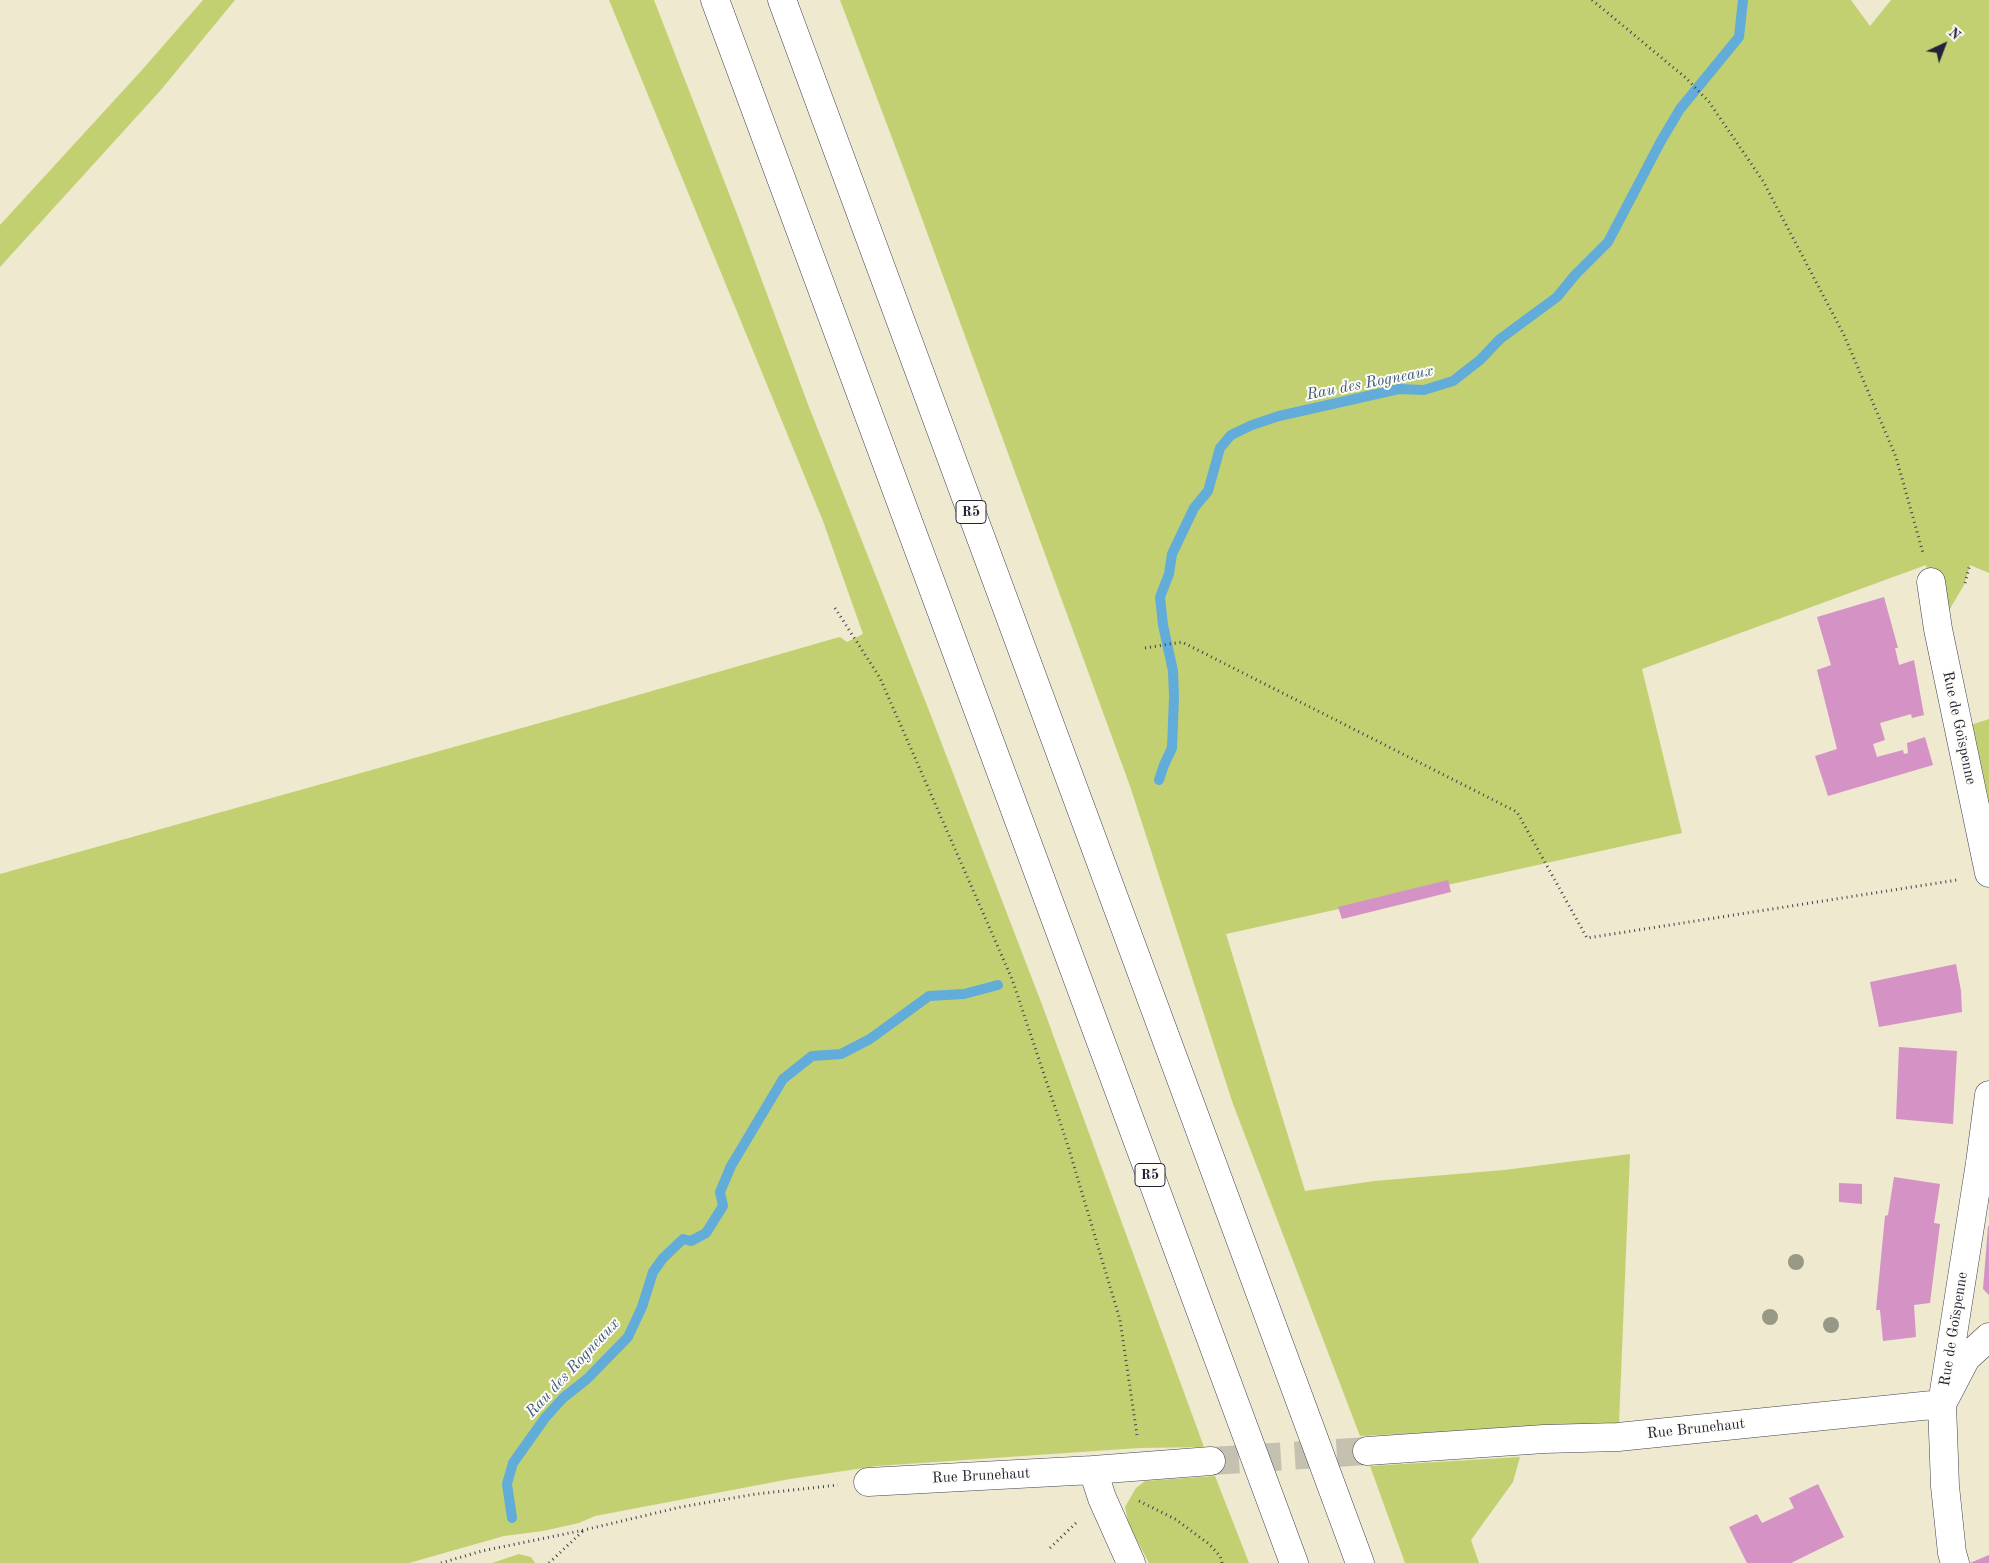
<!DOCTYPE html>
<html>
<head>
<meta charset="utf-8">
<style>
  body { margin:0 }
  #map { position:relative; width:1989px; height:1563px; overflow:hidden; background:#eee9cf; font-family:"Old Standard TT",serif }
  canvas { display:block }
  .north { position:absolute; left:1919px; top:20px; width:50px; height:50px; -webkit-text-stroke:4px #fdfcf7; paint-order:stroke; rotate:43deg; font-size:14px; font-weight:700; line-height:20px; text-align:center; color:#22223b }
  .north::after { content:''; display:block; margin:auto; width:18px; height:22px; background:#22223b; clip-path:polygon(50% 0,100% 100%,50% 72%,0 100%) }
</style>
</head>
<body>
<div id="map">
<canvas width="1989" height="1563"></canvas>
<div class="north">N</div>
</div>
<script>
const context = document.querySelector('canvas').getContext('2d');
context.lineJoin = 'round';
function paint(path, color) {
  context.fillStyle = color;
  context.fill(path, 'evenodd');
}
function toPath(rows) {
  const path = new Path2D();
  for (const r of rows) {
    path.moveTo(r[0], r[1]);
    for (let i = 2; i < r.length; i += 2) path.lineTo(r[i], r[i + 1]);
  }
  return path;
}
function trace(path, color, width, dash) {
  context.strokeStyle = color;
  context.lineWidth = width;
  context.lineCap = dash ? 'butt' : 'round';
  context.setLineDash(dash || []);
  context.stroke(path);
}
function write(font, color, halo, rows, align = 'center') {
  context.font = font + ' "Old Standard TT",serif';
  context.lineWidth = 4;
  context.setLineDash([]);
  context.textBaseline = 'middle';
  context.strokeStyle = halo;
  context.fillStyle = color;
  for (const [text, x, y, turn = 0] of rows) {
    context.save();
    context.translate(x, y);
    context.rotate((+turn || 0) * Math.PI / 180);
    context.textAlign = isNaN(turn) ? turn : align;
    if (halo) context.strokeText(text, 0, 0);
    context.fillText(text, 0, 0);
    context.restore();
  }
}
const green = toPath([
  [203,0,235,0,160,91,0,267,0,225,142,70],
  [609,0,654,0,742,227,809,407,928,708,1041,1002,1204,1447,1139,1448,877,1466,790,1479,595,1516,579,1523,543,1531,504,1536,409,1563,0,1563,0,874,586,710,836,638,840,637,847,642,863,634,823,521],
  [840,0,1851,0,1870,26,1891,0,1989,0,1989,573,1970,565,1964,585,1938,629,1926,565,1642,669,1682,833,1226,934,1305,1191,1374,1181,1504,1170,1630,1154,1619,1424,1360,1436,1233,1104,1130,786,906,175],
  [1989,719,1989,873,1959,729],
  [1520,1457,1513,1482,1471,1540,1479,1563,1405,1563,1370,1466],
  [1215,1476,1249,1563,1149,1563,1129,1525,1125,1507,1136,1488,1145,1481],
  [519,1554,531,1557,535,1563,492,1563]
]);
const stream = toPath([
  [1159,780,1164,765,1172,748,1174,697,1173,671,1163,625,1160,597,1169,574,1172,554,1194,508,1208,491,1220,448,1231,435,1252,425,1279,416,1399,389,1424,390,1453,381,1480,360,1500,339,1557,297,1575,275,1608,242,1661,141,1680,109,1739,37,1743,0],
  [512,1518,507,1484,513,1463,545,1418,563,1398,587,1379,628,1337,642,1307,653,1272,663,1258,683,1239,691,1241,706,1233,723,1206,720,1192,731,1166,783,1079,812,1056,841,1054,870,1039,929,996,964,994,998,985]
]);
const building = toPath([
  [1884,597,1898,648,1895,648,1899,665,1914,660,1924,715,1912,718,1911,714,1880,723,1885,740,1873,744,1877,757,1903,750,1904,754,1908,753,1907,743,1925,737,1933,765,1828,796,1815,756,1837,749,1817,670,1831,665,1817,617],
  [1448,880,1451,892,1342,919,1338,907],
  [1956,964,1961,991,1962,1012,1879,1027,1870,982],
  [1899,1047,1957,1051,1953,1124,1896,1119],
  [1894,1177,1940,1184,1934,1223,1940,1224,1930,1303,1914,1305,1916,1337,1883,1341,1880,1310,1876,1310,1885,1216,1888,1215],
  [1839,1183,1862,1184,1862,1204,1839,1202],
  [1988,1226,1989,1226,1989,1295,1983,1289],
  [1818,1484,1844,1537,1791,1563,1747,1563,1729,1527,1757,1514,1762,1523,1794,1508,1789,1498],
  [1989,1555,1989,1563,1970,1563]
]);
const minorTunnel = toPath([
  [1211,1461,1367,1451]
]);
const path = toPath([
  [1592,0,1686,78,1709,102,1763,181,1844,335,1896,457,1923,553],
  [1965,583,1970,564],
  [835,608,880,678,1012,979,1068,1146,1120,1320,1137,1435],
  [1145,648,1182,642,1517,812,1587,938,1957,880],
  [1139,1501,1175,1519,1209,1544,1220,1556,1222,1563],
  [1050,1548,1078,1521],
  [441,1563,482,1551,584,1530,681,1507,756,1494,838,1485],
  [549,1563,584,1530]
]);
const minor = toPath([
  [1931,582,1938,629,1989,873],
  [1367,1451,1544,1439,1618,1437,1942,1404,1966,1358,1989,1337],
  [1093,1470,1211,1461],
  [868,1482,1093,1470,1102,1498,1131,1563],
  [1955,1563,1952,1553,1945,1486,1942,1404,1980,1163,1989,1095]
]);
const motorway = toPath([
  [715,0,1294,1563],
  [782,0,1360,1563]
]);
const trees = [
  [1796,1262],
  [1770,1317],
  [1831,1325]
];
const shields = [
  [971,512,30],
  [1150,1175,30]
];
const shieldNames = [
  ["R5",971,512],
  ["R5",1150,1175]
];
const streetNames = [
  ["Rue de Goïspenne",1959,728,78],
  ["Rue de Goïspenne",1954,1329,-81],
  ["Rue Brunehaut",1696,1429,-6],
  ["Rue Brunehaut",981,1476,-3]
];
const waterNames = [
  ["Rau des Rogneaux",1370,383,-11],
  ["Rau des Rogneaux",573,1368,-47]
];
paint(green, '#c2d072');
trace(stream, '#61acd9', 10);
paint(building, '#d492c5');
trace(minorTunnel, '#c5c1b1', 28, [28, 14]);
trace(minor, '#414051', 29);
trace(motorway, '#414051', 29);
trace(path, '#414051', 3, [1, 4]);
trace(minor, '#fff', 28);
trace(motorway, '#fff', 28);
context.fillStyle = '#989887';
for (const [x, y] of trees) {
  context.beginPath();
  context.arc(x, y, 8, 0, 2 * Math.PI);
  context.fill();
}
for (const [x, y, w] of shields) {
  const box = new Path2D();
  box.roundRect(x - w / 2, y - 11.5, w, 23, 4);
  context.fillStyle = '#fdfcf7';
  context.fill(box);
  trace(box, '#22223b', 1);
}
write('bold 14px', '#22223b', null, shieldNames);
write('15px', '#22223b', '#fdfcf7', streetNames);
write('italic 16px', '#3b597a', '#fdfcf7', waterNames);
</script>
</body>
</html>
